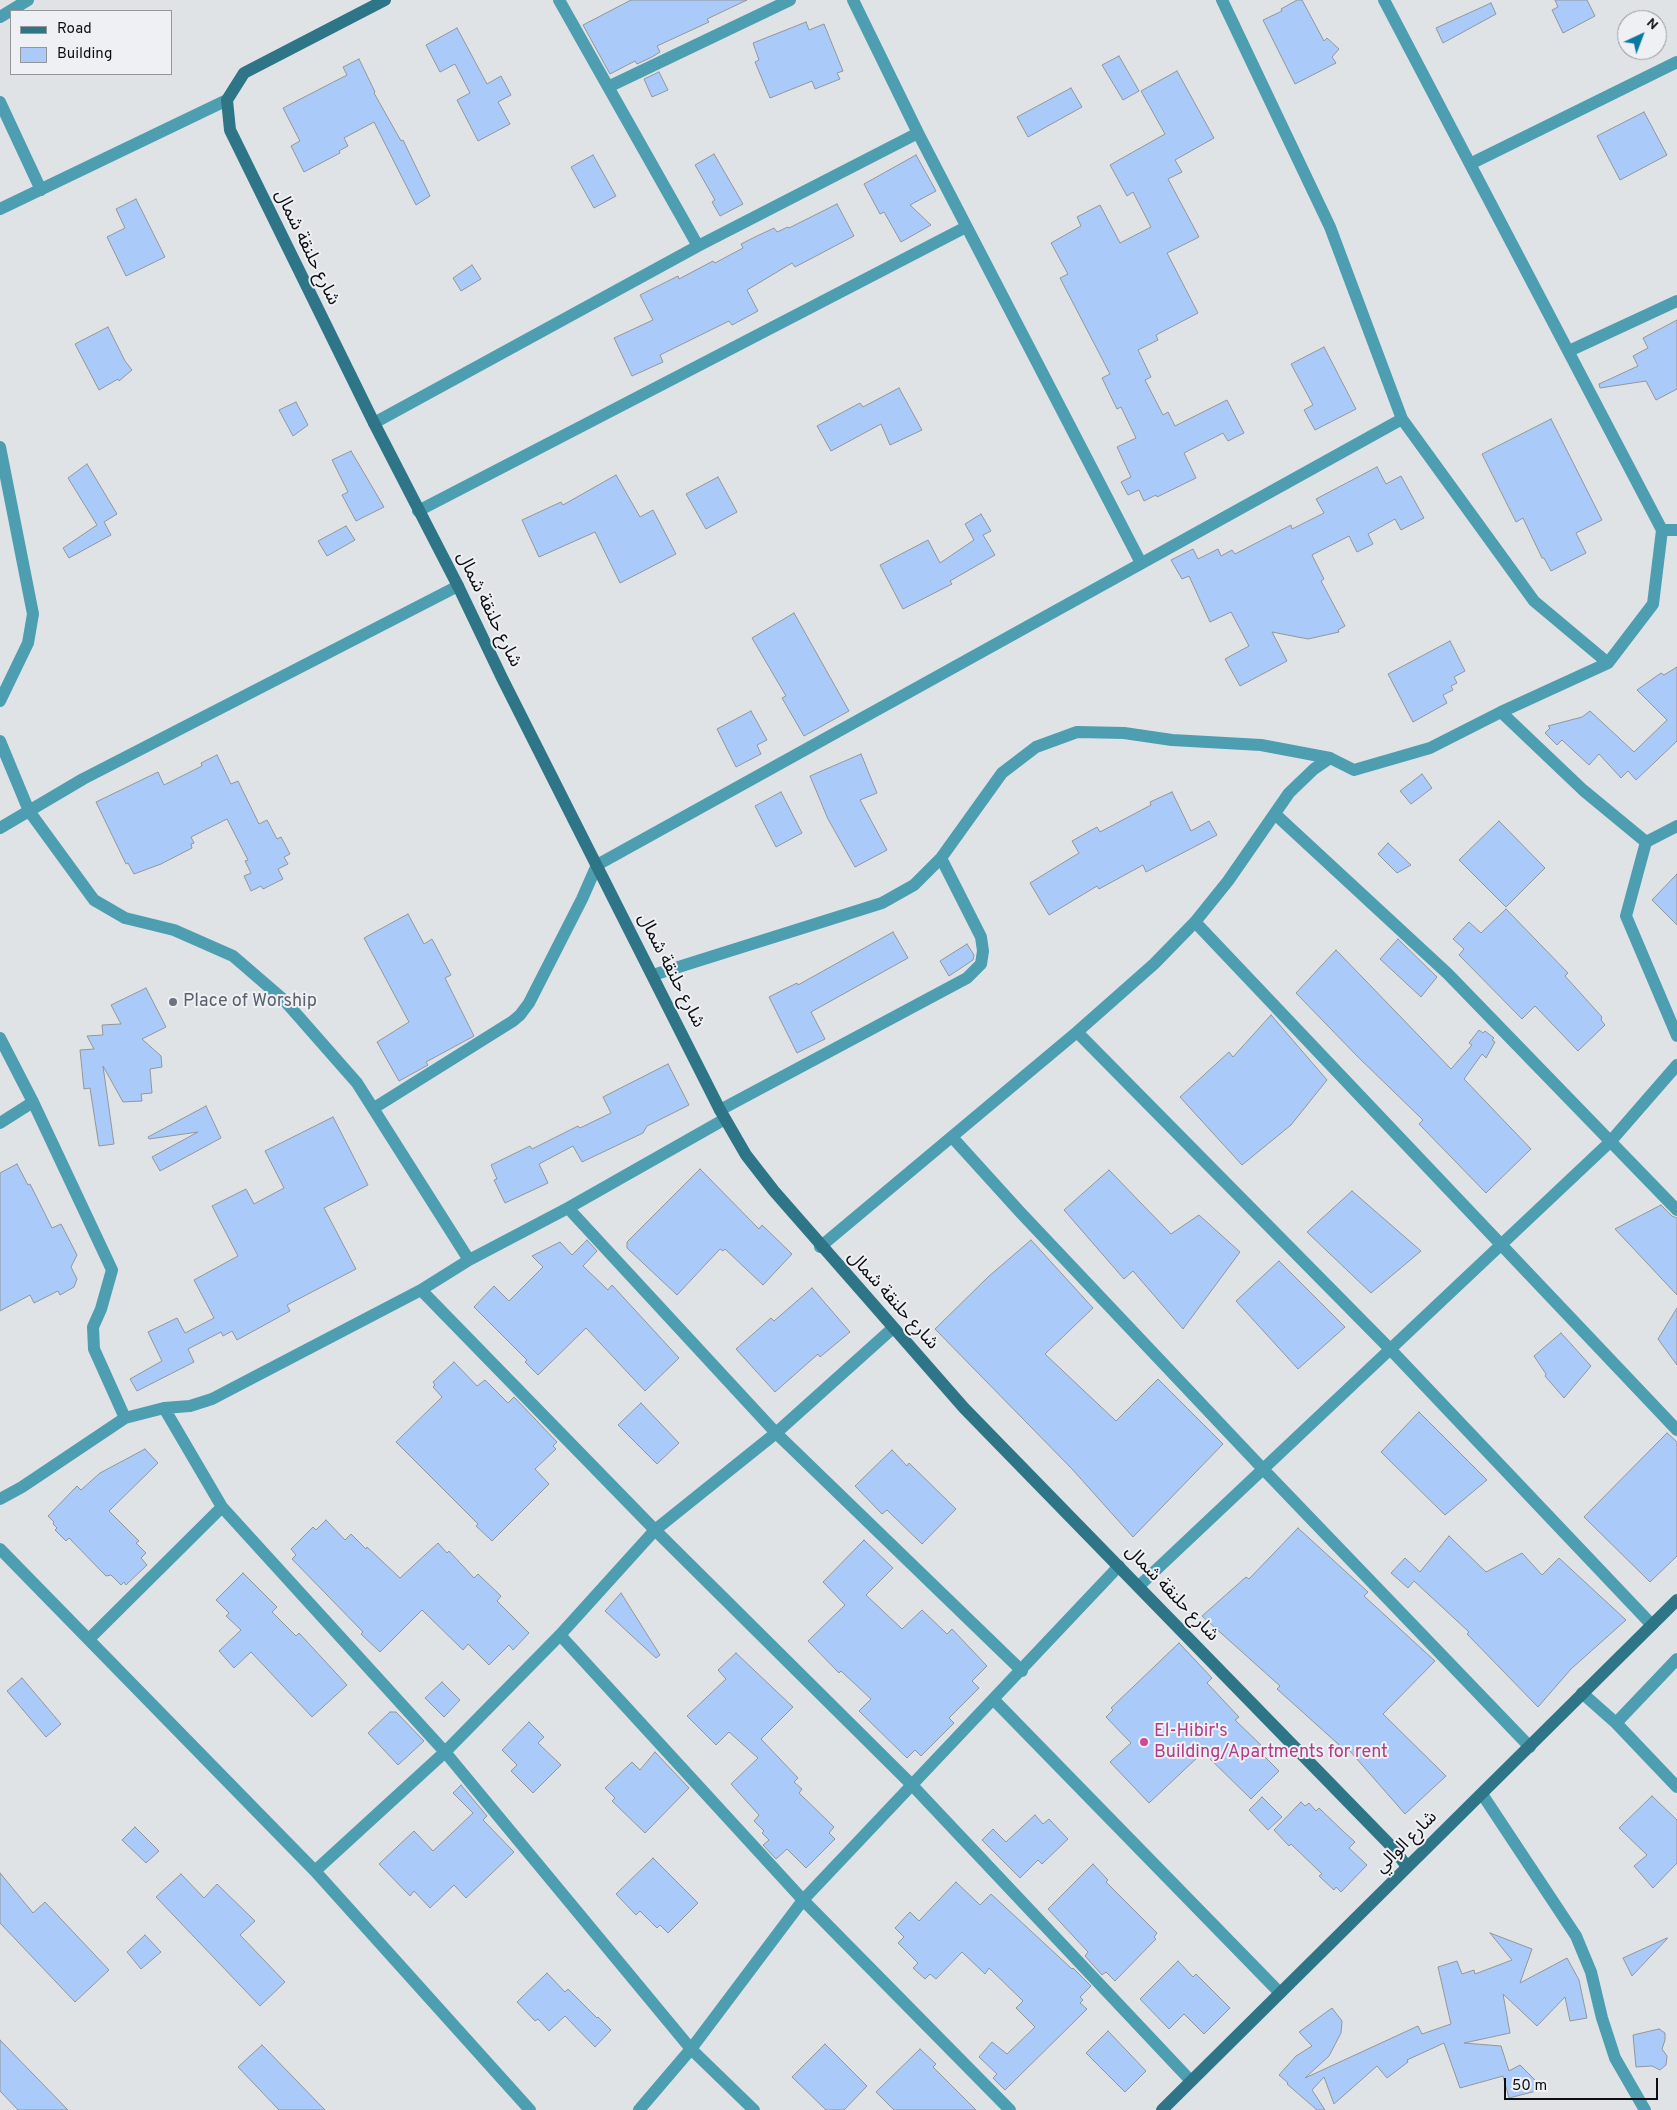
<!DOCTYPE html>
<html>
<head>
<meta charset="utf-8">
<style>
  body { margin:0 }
  #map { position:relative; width:1677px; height:2110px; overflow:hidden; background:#e0e3e6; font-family:Overpass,sans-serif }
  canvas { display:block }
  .legend { position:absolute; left:10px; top:10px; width:162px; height:65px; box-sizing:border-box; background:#eef0f4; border:1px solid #949699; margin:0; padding:6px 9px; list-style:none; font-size:15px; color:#0e0e10 }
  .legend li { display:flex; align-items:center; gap:10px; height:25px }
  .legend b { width:25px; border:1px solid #949699 }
  .north { position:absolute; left:1617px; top:10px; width:50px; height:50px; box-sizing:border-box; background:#eef0f4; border:1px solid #949699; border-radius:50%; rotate:43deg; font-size:14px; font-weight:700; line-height:20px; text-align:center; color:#0e0e10 }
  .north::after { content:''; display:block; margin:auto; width:18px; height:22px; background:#0979a2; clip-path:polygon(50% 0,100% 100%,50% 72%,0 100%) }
  .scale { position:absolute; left:1504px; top:2078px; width:154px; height:22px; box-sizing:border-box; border:2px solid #0e0e10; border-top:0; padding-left:6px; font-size:15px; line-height:18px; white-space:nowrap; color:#0e0e10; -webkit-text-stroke:4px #eef0f4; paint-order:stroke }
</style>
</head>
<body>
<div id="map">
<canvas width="1677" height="2110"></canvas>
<ul class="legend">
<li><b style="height:6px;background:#2d7587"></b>Road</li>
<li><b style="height:14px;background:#aacbfa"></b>Building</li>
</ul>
<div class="north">N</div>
<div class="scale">50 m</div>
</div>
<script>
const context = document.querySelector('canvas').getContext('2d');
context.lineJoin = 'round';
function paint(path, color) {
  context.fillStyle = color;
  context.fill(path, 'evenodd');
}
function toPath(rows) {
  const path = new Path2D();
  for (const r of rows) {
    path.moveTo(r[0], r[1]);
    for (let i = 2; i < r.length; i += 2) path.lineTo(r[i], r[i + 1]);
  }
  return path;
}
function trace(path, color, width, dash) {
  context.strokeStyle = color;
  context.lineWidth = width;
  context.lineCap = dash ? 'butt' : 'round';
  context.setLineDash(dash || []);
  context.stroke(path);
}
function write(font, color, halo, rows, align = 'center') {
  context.font = font + ' Overpass,"Noto Sans Arabic",sans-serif';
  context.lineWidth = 4;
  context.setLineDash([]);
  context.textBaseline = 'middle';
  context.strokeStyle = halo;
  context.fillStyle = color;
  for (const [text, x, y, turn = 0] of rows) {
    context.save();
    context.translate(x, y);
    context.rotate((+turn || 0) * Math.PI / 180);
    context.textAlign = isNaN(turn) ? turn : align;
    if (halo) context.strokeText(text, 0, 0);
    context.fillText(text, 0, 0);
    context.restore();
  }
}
const building = toPath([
  [631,0,747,0,707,19,709,22,657,46,660,52,652,57,637,64,635,61,610,74,583,25,631,0],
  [1297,0,1302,0,1324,41,1327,38,1339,49,1332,57,1336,63,1295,84,1263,20,1282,11,1281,9,1297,0],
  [1555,0,1587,0,1595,16,1563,33,1552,10,1558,7,1555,0],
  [1491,3,1496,14,1443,43,1436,28,1491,3],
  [806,22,809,30,824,24,843,71,837,73,840,79,815,89,812,81,770,98,755,62,759,60,753,43,806,22],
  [457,28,487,84,501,76,511,95,498,102,510,124,478,141,457,100,470,93,455,64,440,72,426,45,457,28],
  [1119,56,1139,91,1123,100,1102,65,1119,56],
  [359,59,375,92,374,93,401,141,403,140,430,196,416,205,374,122,344,138,348,146,339,151,340,153,304,172,291,146,300,141,283,108,347,75,343,67,359,59],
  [1177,71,1214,138,1175,160,1182,172,1168,179,1199,237,1167,253,1198,313,1156,335,1158,340,1138,350,1151,377,1145,380,1163,415,1168,412,1175,426,1227,400,1244,433,1228,441,1223,433,1184,453,1196,478,1157,497,1156,495,1144,501,1139,490,1128,495,1121,482,1131,477,1117,447,1136,438,1121,407,1117,409,1102,378,1110,374,1060,278,1068,274,1051,243,1081,226,1077,217,1100,205,1120,243,1151,227,1133,192,1127,196,1110,165,1165,134,1141,91,1177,71],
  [659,72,668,90,652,97,644,79,659,72],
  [1071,88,1082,107,1028,137,1017,117,1071,88],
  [1644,112,1667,155,1620,180,1597,136,1644,112],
  [714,154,743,204,720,216,712,202,715,200,695,165,714,154],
  [593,155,616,196,594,208,571,167,593,155],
  [916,155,936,191,910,205,931,225,901,242,884,212,880,214,864,184,916,155],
  [136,199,165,257,126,276,107,237,125,228,116,209,136,199],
  [837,204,854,236,795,267,792,263,747,290,758,311,732,325,729,321,660,355,663,362,632,376,614,338,653,320,640,295,678,276,679,279,713,261,715,263,743,248,741,244,755,237,774,228,777,232,788,227,789,228,837,204],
  [472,265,481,279,461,291,453,278,472,265],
  [1677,320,1677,389,1656,400,1646,381,1600,388,1599,384,1638,366,1633,356,1648,348,1643,338,1677,320],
  [108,327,125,361,132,370,119,381,118,379,99,390,75,344,108,327],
  [1324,347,1356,409,1315,430,1304,410,1313,405,1291,364,1324,347],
  [899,388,922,430,890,445,881,424,831,451,817,426,860,403,863,407,899,388],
  [296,402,308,425,293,436,279,410,296,402],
  [1551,419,1602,520,1576,533,1586,553,1551,571,1544,558,1542,558,1523,518,1516,522,1482,454,1551,419],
  [351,451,384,507,356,521,342,495,348,492,332,460,351,451],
  [87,464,117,514,104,522,111,535,69,558,63,548,97,525,68,478,87,464],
  [1377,467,1386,484,1401,476,1424,518,1401,530,1395,519,1368,534,1373,544,1357,552,1349,536,1312,555,1324,579,1321,581,1345,626,1338,630,1339,632,1308,639,1272,632,1287,661,1240,686,1225,659,1249,646,1231,612,1210,622,1189,576,1182,579,1171,560,1193,549,1198,559,1218,549,1221,556,1232,550,1235,554,1291,525,1292,529,1324,513,1316,499,1377,467],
  [616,475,640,517,653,510,676,554,620,583,595,532,539,557,522,520,561,502,563,505,616,475],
  [718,477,737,512,706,529,686,494,718,477],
  [981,514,991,531,983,535,995,555,950,581,952,584,903,609,880,565,928,540,940,563,974,540,965,524,981,514],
  [346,526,355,540,327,556,318,541,346,526],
  [794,613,849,711,804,736,782,698,786,696,752,638,794,613],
  [1450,641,1465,671,1454,677,1457,683,1451,686,1453,690,1443,695,1447,703,1413,722,1388,674,1450,641],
  [1677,667,1677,741,1636,780,1628,771,1621,778,1599,754,1589,765,1562,740,1557,745,1545,733,1550,728,1548,726,1582,717,1590,711,1634,752,1667,720,1637,690,1661,673,1664,675,1677,667],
  [751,711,767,740,757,745,761,754,736,767,717,729,751,711],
  [861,754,877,793,860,800,887,850,855,867,828,819,810,776,861,754],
  [217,755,231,784,238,781,259,824,267,820,277,839,281,837,290,854,284,857,288,864,278,869,283,879,263,889,261,886,251,891,244,876,251,873,245,861,248,860,227,819,191,837,194,843,191,844,192,848,161,864,134,874,128,863,126,864,96,802,158,772,164,785,202,766,201,763,217,755],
  [1422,774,1432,788,1411,804,1400,791,1422,774],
  [781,792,802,833,776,847,755,806,781,792],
  [1172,792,1191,831,1209,821,1217,835,1146,872,1143,865,1099,889,1097,886,1049,915,1030,883,1079,853,1072,841,1097,827,1100,832,1151,805,1150,802,1172,792],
  [1499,821,1545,868,1506,907,1459,860,1499,821],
  [1388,843,1411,865,1397,873,1378,854,1388,843],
  [1677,874,1677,925,1652,900,1677,874],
  [1506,909,1568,973,1565,976,1602,1017,1601,1020,1605,1025,1578,1051,1535,1006,1522,1019,1459,955,1464,949,1453,939,1469,922,1481,933,1506,909],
  [408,914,424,944,432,939,451,975,445,978,474,1036,426,1062,428,1065,399,1081,377,1042,409,1022,364,938,408,914],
  [893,932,908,958,811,1012,825,1039,797,1053,769,997,797,983,798,985,893,932],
  [1398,939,1437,977,1421,997,1380,959,1398,939],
  [967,944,974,955,973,960,949,976,940,961,967,944],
  [1336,950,1451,1069,1472,1045,1469,1043,1479,1030,1483,1033,1485,1031,1494,1038,1492,1040,1495,1042,1486,1058,1482,1054,1464,1079,1531,1149,1486,1193,1419,1124,1423,1120,1357,1056,1296,993,1336,950],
  [146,988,166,1027,142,1039,161,1056,162,1067,150,1069,152,1093,141,1094,142,1101,123,1102,103,1066,114,1144,99,1146,90,1088,84,1089,80,1050,94,1049,87,1036,103,1035,102,1025,121,1024,111,1005,146,988],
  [1271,1015,1327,1080,1291,1125,1242,1165,1180,1097,1229,1052,1233,1057,1271,1015],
  [668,1064,689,1105,647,1126,643,1133,582,1162,573,1146,539,1164,548,1183,505,1203,494,1180,497,1179,491,1165,530,1146,532,1149,578,1126,580,1128,611,1113,603,1097,668,1064],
  [206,1106,221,1138,160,1171,152,1157,198,1132,149,1139,148,1137,206,1106],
  [333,1117,368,1185,324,1208,356,1269,287,1305,290,1311,237,1340,232,1331,223,1336,221,1332,188,1349,194,1362,137,1391,130,1379,162,1361,148,1332,177,1318,185,1333,214,1318,194,1280,238,1256,212,1206,246,1189,254,1204,284,1188,265,1151,333,1117],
  [17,1164,28,1185,30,1184,52,1228,61,1224,77,1255,71,1267,77,1279,74,1287,60,1295,58,1291,34,1303,30,1295,0,1311,0,1173,17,1164],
  [700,1169,759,1229,762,1225,792,1254,763,1285,725,1249,723,1251,720,1249,677,1295,627,1248,627,1242,700,1169],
  [1109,1170,1171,1234,1199,1215,1240,1252,1183,1329,1133,1271,1124,1279,1064,1210,1109,1170],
  [1352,1191,1421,1251,1371,1293,1307,1232,1352,1191],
  [1661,1205,1672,1216,1677,1218,1677,1295,1615,1229,1661,1205],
  [587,1240,597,1251,583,1266,608,1290,612,1285,679,1358,645,1391,586,1328,538,1375,525,1362,527,1360,474,1307,494,1286,509,1301,543,1267,532,1256,560,1242,572,1255,587,1240],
  [1031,1240,1093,1308,1045,1354,1116,1421,1158,1379,1223,1444,1133,1537,1072,1469,935,1329,988,1277,1031,1240],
  [1279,1261,1345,1327,1298,1369,1236,1301,1279,1261],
  [812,1288,850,1332,820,1357,818,1354,775,1392,736,1349,771,1318,774,1321,812,1288],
  [1677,1308,1677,1365,1658,1339,1677,1308],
  [1561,1333,1591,1366,1564,1398,1545,1376,1546,1374,1534,1356,1561,1333],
  [454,1362,477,1386,485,1380,508,1403,514,1397,557,1442,553,1446,556,1449,535,1469,549,1484,492,1541,476,1526,478,1524,396,1442,442,1397,433,1387,435,1385,433,1382,454,1362],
  [641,1403,679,1443,657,1464,618,1425,641,1403],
  [1419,1412,1487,1480,1445,1515,1381,1452,1419,1412],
  [1667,1433,1677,1442,1677,1556,1650,1582,1584,1517,1667,1433],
  [145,1449,158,1463,109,1511,139,1541,136,1543,146,1553,141,1558,147,1565,126,1585,124,1582,121,1585,111,1575,106,1576,69,1538,66,1541,55,1530,57,1528,53,1524,54,1522,48,1516,77,1486,81,1490,100,1473,145,1449],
  [892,1450,907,1466,909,1463,956,1509,922,1544,887,1510,882,1514,855,1486,892,1450],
  [326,1520,345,1540,351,1534,366,1549,367,1547,400,1578,438,1543,447,1553,449,1551,474,1578,478,1574,501,1596,497,1601,529,1633,513,1650,509,1645,489,1665,468,1644,463,1650,422,1610,380,1652,361,1634,363,1632,292,1559,296,1555,291,1549,313,1527,316,1530,326,1520],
  [1298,1528,1368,1592,1364,1596,1435,1661,1383,1714,1446,1776,1405,1814,1349,1750,1347,1752,1277,1689,1280,1686,1202,1616,1246,1577,1249,1579,1298,1528],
  [1449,1536,1486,1572,1522,1553,1542,1575,1559,1558,1626,1620,1571,1669,1538,1707,1467,1634,1469,1632,1414,1581,1408,1588,1391,1573,1405,1558,1420,1572,1449,1536],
  [864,1540,893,1568,866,1595,902,1629,922,1610,947,1634,952,1629,987,1666,972,1681,979,1688,949,1718,954,1723,921,1756,915,1750,907,1758,859,1711,871,1699,841,1671,839,1673,808,1641,845,1605,823,1582,864,1540],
  [243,1573,277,1607,272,1612,296,1636,299,1633,347,1685,312,1717,251,1652,234,1668,219,1651,241,1630,226,1616,229,1613,216,1600,243,1573],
  [621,1593,660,1655,656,1658,605,1611,621,1593],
  [1179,1643,1212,1678,1207,1683,1239,1717,1235,1720,1264,1748,1261,1753,1279,1771,1251,1799,1204,1753,1201,1757,1200,1755,1149,1803,1110,1762,1131,1743,1106,1717,1113,1710,1111,1708,1179,1643],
  [736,1653,793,1707,761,1739,798,1778,794,1782,802,1789,799,1793,834,1827,829,1833,835,1839,806,1868,787,1849,776,1859,763,1845,769,1840,762,1833,764,1831,754,1821,759,1815,731,1784,758,1758,729,1732,716,1745,687,1716,726,1679,718,1670,736,1653],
  [22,1678,61,1724,46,1737,7,1691,22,1678],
  [442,1682,460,1700,444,1717,425,1698,442,1682],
  [390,1712,396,1712,424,1741,398,1765,368,1733,390,1712],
  [529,1722,544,1737,538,1743,561,1765,533,1793,511,1771,517,1765,502,1750,529,1722],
  [655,1752,689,1788,645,1833,612,1801,615,1798,605,1788,632,1762,640,1770,655,1752],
  [461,1785,487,1816,483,1820,514,1852,466,1898,454,1885,430,1908,414,1891,410,1896,379,1864,414,1831,433,1851,473,1813,453,1793,461,1785],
  [1652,1796,1677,1820,1677,1863,1653,1888,1634,1866,1647,1855,1619,1828,1652,1796],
  [1262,1797,1282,1817,1268,1830,1249,1810,1262,1797],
  [1301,1802,1305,1806,1309,1803,1316,1811,1319,1808,1343,1831,1355,1842,1349,1848,1367,1865,1341,1892,1336,1887,1334,1890,1319,1876,1322,1874,1291,1844,1289,1846,1274,1830,1301,1802],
  [1035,1815,1043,1824,1049,1819,1068,1839,1042,1864,1038,1860,1020,1878,982,1840,993,1829,1006,1842,1035,1815],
  [135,1827,159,1851,146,1863,122,1840,135,1827],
  [653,1858,698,1903,668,1933,660,1925,657,1928,640,1911,636,1915,616,1894,653,1858],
  [1093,1864,1108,1880,1106,1882,1157,1933,1154,1937,1156,1939,1115,1981,1106,1972,1102,1975,1085,1956,1088,1952,1048,1909,1093,1864],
  [0,1873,33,1913,45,1902,109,1970,75,2002,0,1923,0,1873],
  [181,1874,204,1898,217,1884,255,1921,240,1935,285,1982,260,2006,156,1897,181,1874],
  [956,1882,980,1905,991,1894,1072,1969,1073,1968,1091,1986,1080,1997,1083,2000,1080,2003,1087,2009,1005,2090,993,2078,997,2074,979,2057,992,2042,1007,2054,1035,2027,1016,2008,1023,2001,989,1968,985,1974,962,1952,936,1979,930,1974,925,1979,913,1968,918,1963,898,1943,904,1937,895,1928,910,1912,919,1921,956,1882],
  [1490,1933,1532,1949,1520,1983,1567,1958,1579,1980,1587,2018,1570,2021,1565,1997,1537,2026,1503,1994,1510,2033,1464,2043,1501,2046,1509,2071,1520,2065,1544,2089,1509,2098,1503,2076,1460,2088,1444,2043,1407,2060,1408,2062,1387,2078,1377,2066,1334,2104,1324,2077,1312,2090,1325,2110,1317,2110,1287,2084,1288,2083,1279,2075,1296,2056,1312,2046,1299,2032,1332,2008,1342,2021,1341,2033,1329,2056,1305,2078,1418,2026,1422,2034,1451,2024,1438,1967,1457,1961,1462,1974,1474,1970,1475,1974,1512,1960,1490,1933],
  [145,1935,161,1952,141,1969,127,1952,145,1935],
  [1667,1938,1667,1939,1632,1976,1623,1958,1667,1938],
  [1178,1961,1193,1977,1196,1974,1230,2008,1204,2034,1184,2014,1169,2029,1140,1999,1178,1961],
  [547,1973,565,1992,568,1989,597,2018,598,2017,611,2030,595,2047,565,2016,549,2031,538,2019,535,2021,517,2002,547,1973],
  [1659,2029,1665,2033,1665,2040,1662,2049,1667,2056,1666,2065,1660,2070,1652,2066,1636,2067,1633,2035,1659,2029],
  [1108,2031,1146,2071,1125,2092,1086,2053,1108,2031],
  [0,2040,68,2110,18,2110,0,2091,0,2040],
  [825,2044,867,2086,844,2110,826,2110,792,2077,825,2044],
  [262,2045,325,2110,279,2110,238,2067,262,2045],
  [920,2049,936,2064,933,2067,976,2110,894,2110,876,2092,920,2049]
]);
const street = toPath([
  [559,0,698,246],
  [853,0,918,133,1141,563],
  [1222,0,1330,227,1402,419,1534,601,1608,663],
  [0,17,28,0],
  [608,87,790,0],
  [0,102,41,190],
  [1470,164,1677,62],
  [0,209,227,100],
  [1569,351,1677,301],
  [374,423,698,246,918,133],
  [0,447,33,614,28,643,0,701],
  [418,511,966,227],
  [1662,530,1677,530],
  [1501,712,1583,790,1646,842],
  [0,741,29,811,94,900,125,918,174,930,233,956,284,1000,357,1083,469,1260],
  [1275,814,1448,974,1677,1210],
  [1677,826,1646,842,1626,916,1677,1036],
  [0,828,83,779,458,586],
  [1195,922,1677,1430],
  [653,975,882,903,914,885,941,858,1002,773,1036,747,1077,732,1124,733,1172,740,1261,745,1330,758,1354,770,1430,748,1501,712,1608,663,1653,604,1662,530,1384,0],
  [1077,1032,1390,1349,1652,1625],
  [0,1038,33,1102,112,1270,101,1309,93,1327,94,1349,125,1418],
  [374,1108,513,1021,520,1015,529,1003,582,899,597,865,1402,419],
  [720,1110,967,978,981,964,983,951,981,937,941,858],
  [0,1123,33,1102],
  [952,1137,1020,1212,1263,1469,1530,1747],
  [568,1208,776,1433,1022,1671],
  [820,1247,1077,1032,1154,964,1195,922,1228,881,1289,793,1314,769,1330,758],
  [421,1290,655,1530,912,1785,1191,2081],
  [164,1408,222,1507,445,1752,691,2049,754,2110],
  [0,1499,22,1487,125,1418,164,1408,190,1406,212,1399,421,1290,469,1260,568,1208,725,1119],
  [0,1549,315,1871,530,2110],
  [1139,1586,1610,1142,1677,1065],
  [560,1635,803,1900,1010,2110],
  [89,1639,222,1507],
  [1582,1693,1616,1723,1677,1787],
  [994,1700,1280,1993],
  [1616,1723,1677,1659],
  [1482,1794,1576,1936,1591,1972,1602,2018,1615,2058,1645,2110],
  [315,1871,445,1752,560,1635,655,1530,776,1433,893,1328],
  [639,2110,691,2049,803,1900,1119,1566]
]);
const secondary = toPath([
  [385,0,244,73,227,100,230,130,374,423,458,586,502,678,720,1110,746,1155,774,1191,964,1408,1395,1850,1407,1867],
  [1162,2110,1677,1600]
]);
const markers = [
  [173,1002,5,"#6b7280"],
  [1144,1742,5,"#d1479c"]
];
const streetNames = [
  ["شارع حلنقة شمال",306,248,64],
  ["شارع حلنقة شمال",488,610,64],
  ["شارع حلنقة شمال",670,971,63],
  ["شارع حلنقة شمال",892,1301,48],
  ["شارع حلنقة شمال",1171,1594,46],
  ["شارع الوالي",1407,1843,-45]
];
const worshipNames = [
  ["Place of Worship",183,1002]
];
const hotelNames = [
  ["El-Hibir's",1154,1732],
  ["Building/Apartments for rent",1154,1753]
];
paint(building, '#aacbfa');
trace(building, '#939699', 1);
trace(street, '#4e9eb2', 12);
trace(secondary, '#2d7587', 12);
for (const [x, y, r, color] of markers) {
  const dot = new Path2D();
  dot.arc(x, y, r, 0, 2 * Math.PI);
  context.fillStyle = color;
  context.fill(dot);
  trace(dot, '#eef0f4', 2);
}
write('18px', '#0e0e10', '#eef0f4', streetNames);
write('18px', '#5b616d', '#eef0f4', worshipNames, 'left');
write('18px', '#b23c85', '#eef0f4', hotelNames, 'left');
</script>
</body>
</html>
